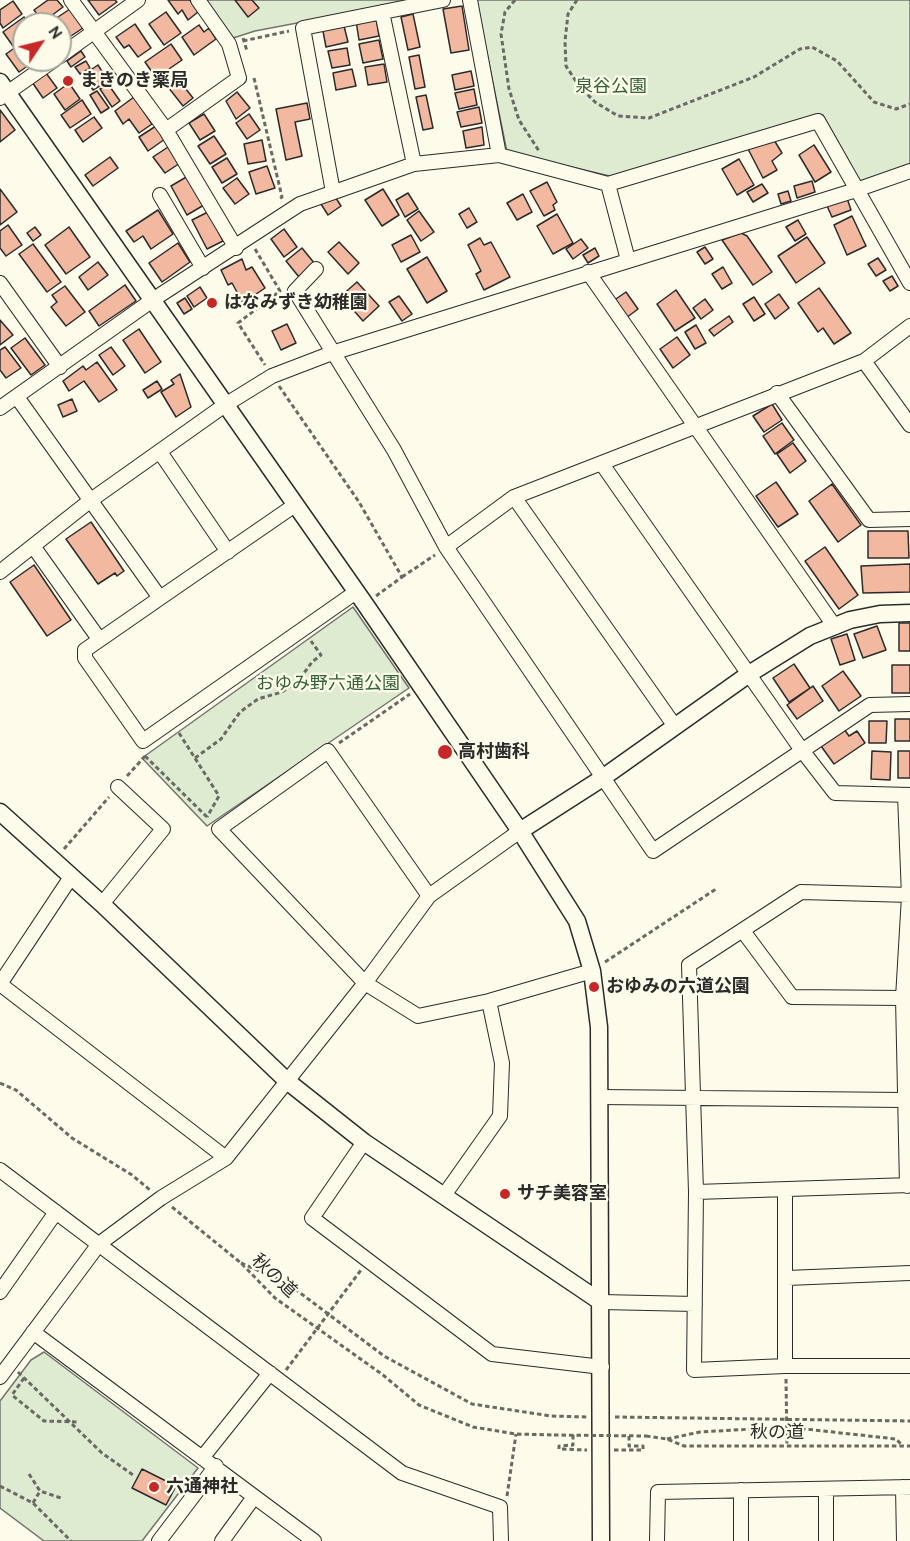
<!DOCTYPE html>
<html>
<head>
<meta charset="utf-8">
<style>
  body { margin:0 }
  #map { position:relative; width:910px; height:1541px; overflow:hidden; background:#fdfbea; font-family:Cabin,sans-serif }
  canvas { display:block }
  .north { position:absolute; left:12px; top:12px; width:60px; height:60px; box-sizing:border-box; background:#fdfbea; border:2px solid #a9a89e; border-radius:50%; rotate:55deg; font-size:16px; font-weight:700; line-height:24px; text-align:center; color:#2b2b2b }
  .north::after { content:''; display:block; margin:auto; width:21px; height:27px; background:#c62828; clip-path:polygon(50% 0,100% 100%,50% 72%,0 100%) }
</style>
</head>
<body>
<div id="map">
<canvas width="910" height="1541"></canvas>
<div class="north">N</div>
</div>
<script>
const context = document.querySelector('canvas').getContext('2d');
context.lineJoin = 'round';
function paint(path, color) {
  context.fillStyle = color;
  context.fill(path, 'evenodd');
}
function toPath(rows) {
  const path = new Path2D();
  for (const r of rows) {
    path.moveTo(r[0], r[1]);
    for (let i = 2; i < r.length; i += 2) path.lineTo(r[i], r[i + 1]);
  }
  return path;
}
function trace(path, color, width, dash) {
  context.strokeStyle = color;
  context.lineWidth = width;
  context.lineCap = dash ? 'butt' : 'round';
  context.setLineDash(dash || []);
  context.stroke(path);
}
function write(font, color, halo, rows, align = 'center') {
  context.font = font + ' Cabin,"Noto Sans JP",sans-serif';
  context.lineWidth = 4.5;
  context.setLineDash([]);
  context.textBaseline = 'middle';
  context.strokeStyle = halo;
  context.fillStyle = color;
  for (const [text, x, y, turn = 0] of rows) {
    context.save();
    context.translate(x, y);
    context.rotate((+turn || 0) * Math.PI / 180);
    context.textAlign = isNaN(turn) ? turn : align;
    if (halo) context.strokeText(text, 0, 0);
    context.fillText(text, 0, 0);
    context.restore();
  }
}
const green = toPath([
  [204,0,418,0,255,31,230,39,204,0],
  [476,0,910,0,910,164,861,183,823,115,614,177,507,152,476,0],
  [353,607,409,688,207,826,142,758,353,607],
  [44,1352,198,1468,142,1541,44,1541,0,1508,0,1401,31,1360,44,1352]
]);
const building = toPath([
  [48,0,57,0,63,7,43,22,34,10,48,0],
  [88,0,115,0,117,2,99,15,88,0],
  [168,0,190,0,198,12,188,20,182,10,178,14,168,0],
  [235,0,252,0,259,8,248,17,235,0],
  [13,1,22,14,3,28,0,23,0,10,13,1],
  [462,6,469,50,451,53,443,9,462,6],
  [70,9,83,28,68,38,55,19,70,9],
  [166,12,181,33,164,45,149,24,166,12],
  [413,14,420,47,408,50,401,17,413,14],
  [24,17,30,24,24,24,24,38,13,46,3,32,24,17],
  [376,18,379,36,359,40,356,21,376,18],
  [343,22,348,42,326,47,322,26,343,22],
  [135,24,151,48,138,57,129,45,124,48,116,37,135,24],
  [199,25,204,32,209,28,216,39,194,55,182,37,199,25],
  [379,40,383,59,363,63,359,44,379,40],
  [23,42,24,60,36,60,19,72,6,54,23,42],
  [171,44,182,60,156,78,145,62,171,44],
  [347,48,350,65,332,68,328,51,347,48],
  [81,51,85,57,71,67,67,61,81,51],
  [419,55,425,87,415,89,409,57,419,55],
  [86,61,90,68,80,74,75,67,86,61],
  [384,64,387,82,368,85,365,67,384,64],
  [98,65,108,81,93,90,83,75,98,65],
  [352,69,356,86,336,90,333,73,352,69],
  [471,71,474,86,455,90,452,75,471,71],
  [46,73,57,88,43,98,32,82,46,73],
  [178,79,193,98,183,106,168,87,178,79],
  [69,83,80,99,65,110,54,94,69,83],
  [108,84,120,101,112,107,100,89,108,84],
  [474,89,477,105,459,109,455,93,474,89],
  [97,91,109,108,101,113,90,95,97,91],
  [237,92,250,108,236,119,226,101,237,92],
  [426,95,433,128,423,130,416,97,426,95],
  [134,97,152,124,139,133,129,119,123,124,115,111,134,97],
  [82,100,91,114,70,128,61,115,82,100],
  [307,103,310,119,295,122,302,156,286,160,276,109,307,103],
  [479,107,482,123,461,127,457,112,479,107],
  [0,110,15,130,0,142,0,110],
  [204,114,215,131,200,140,189,123,204,114],
  [249,114,260,130,247,139,236,123,249,114],
  [94,117,102,128,83,142,75,130,94,117],
  [156,126,165,139,148,151,139,137,156,126],
  [482,127,484,145,466,148,463,131,482,127],
  [214,136,226,154,210,164,198,146,214,136],
  [262,140,266,161,248,164,244,144,262,140],
  [774,140,782,153,772,161,777,170,763,178,746,145,774,140],
  [814,145,831,172,815,182,799,155,814,145],
  [168,147,180,163,165,173,153,157,168,147],
  [110,157,118,168,93,186,85,175,110,157],
  [227,158,237,174,222,183,212,167,227,158],
  [739,159,754,185,737,195,722,169,739,159],
  [267,166,275,188,256,194,249,172,267,166],
  [188,176,204,205,187,215,171,186,188,176],
  [237,178,249,194,235,204,223,188,237,178],
  [812,181,815,192,797,198,794,186,812,181],
  [547,182,557,202,553,205,555,210,544,216,530,191,547,182],
  [762,184,768,193,753,202,747,192,762,184],
  [0,189,17,212,0,225,0,189],
  [383,189,399,215,382,226,365,200,383,189],
  [788,191,791,201,781,204,778,194,788,191],
  [408,193,418,209,405,217,396,200,408,193],
  [523,194,532,212,517,220,507,203,523,194],
  [334,195,341,206,328,215,321,204,334,195],
  [847,198,851,210,832,217,827,206,847,198],
  [469,208,477,222,467,228,459,214,469,208],
  [158,210,173,234,151,249,143,236,134,242,126,231,158,210],
  [419,211,434,232,421,241,407,220,419,211],
  [208,212,223,241,207,249,192,220,208,212],
  [557,214,573,243,553,254,537,226,557,214],
  [852,216,866,246,847,255,834,225,852,216],
  [798,220,806,234,795,241,786,227,798,220],
  [8,225,22,245,6,256,0,248,0,231,8,225],
  [35,227,41,235,33,241,27,233,35,227],
  [69,227,90,257,66,274,45,245,69,227],
  [284,229,297,247,284,257,271,239,284,229],
  [741,233,747,236,772,272,753,285,722,240,741,233],
  [411,235,420,252,401,262,392,245,411,235],
  [807,237,825,263,796,283,778,256,807,237],
  [480,238,484,245,491,242,510,277,484,290,476,274,481,271,468,245,480,238],
  [581,239,588,248,573,259,566,249,581,239],
  [339,242,359,263,348,274,328,252,339,242],
  [178,243,190,262,162,282,149,263,178,243],
  [33,244,61,282,47,292,19,254,33,244],
  [705,247,713,259,705,264,697,252,705,247],
  [302,248,315,264,299,277,286,261,302,248],
  [595,248,599,256,588,263,583,255,595,248],
  [427,257,447,291,427,303,407,269,427,257],
  [878,258,886,270,876,276,868,264,878,258],
  [242,259,246,270,252,267,265,288,243,303,232,283,228,285,221,270,242,259],
  [98,262,108,275,88,290,79,277,98,262],
  [723,267,732,283,722,289,712,274,723,267],
  [892,276,898,286,890,291,883,281,892,276],
  [357,282,379,306,363,321,341,296,357,282],
  [125,285,136,301,99,326,89,311,125,285],
  [65,286,85,312,66,326,51,307,57,302,52,295,65,286],
  [200,287,207,298,194,307,187,296,200,287],
  [819,288,851,333,834,344,823,328,818,332,798,303,819,288],
  [676,290,695,318,675,331,657,304,676,290],
  [626,292,638,309,626,318,613,301,626,292],
  [779,294,789,308,775,319,765,304,779,294],
  [399,296,412,314,402,321,389,302,399,296],
  [754,297,765,314,754,321,743,304,754,297],
  [185,298,192,309,184,314,177,303,185,298],
  [705,299,713,310,701,319,693,308,705,299],
  [729,316,733,322,714,336,709,330,729,316],
  [0,320,13,335,0,345,0,320],
  [287,324,296,343,281,350,272,331,287,324],
  [696,325,706,343,695,349,685,332,696,325],
  [139,329,161,362,145,373,123,340,139,329],
  [677,337,690,355,673,368,660,349,677,337],
  [25,338,45,365,31,375,11,348,25,338],
  [5,347,21,368,6,378,0,370,0,350,5,347],
  [111,347,125,366,113,375,99,355,111,347],
  [97,362,117,390,99,402,84,381,69,391,63,381,83,366,86,370,97,362],
  [180,374,191,407,176,417,161,392,174,384,171,380,180,374],
  [157,381,162,389,148,398,143,390,157,381],
  [72,399,77,411,63,417,58,405,72,399],
  [772,404,782,420,764,432,753,416,772,404],
  [782,423,794,440,775,454,763,436,782,423],
  [793,443,806,461,790,473,777,454,793,443],
  [776,482,798,514,778,527,756,496,776,482],
  [832,484,861,525,838,542,809,501,832,484],
  [91,522,124,571,117,576,115,573,98,584,66,539,91,522],
  [868,531,908,531,909,558,868,558,868,531],
  [825,547,858,595,839,609,805,561,825,547],
  [910,564,910,592,863,593,861,566,910,564],
  [34,565,71,620,47,636,10,582,34,565],
  [899,623,910,623,910,651,899,651,899,623],
  [877,626,886,650,863,658,854,634,877,626],
  [847,634,855,660,840,665,831,639,847,634],
  [794,664,810,688,789,702,773,678,794,664],
  [892,665,910,665,910,693,892,693,892,665],
  [843,671,861,696,839,711,822,686,843,671],
  [813,686,823,701,797,719,787,705,813,686],
  [895,719,910,719,910,741,895,741,895,719],
  [869,721,887,721,886,743,869,743,869,721],
  [844,729,849,736,857,731,865,743,834,764,821,746,844,729],
  [872,751,891,752,890,780,871,779,872,751],
  [898,751,910,751,910,778,898,778,898,751],
  [142,1469,176,1486,166,1505,132,1488,142,1469]
]);
const path = toPath([
  [515,0,505,12,501,34,509,89,519,120,539,151],
  [577,0,568,14,565,41,566,66,579,86,595,102,618,116,649,118,754,77,800,49,812,47,837,61,874,102,896,109,910,104],
  [243,38,247,51],
  [243,41,289,31],
  [254,78,282,197,279,199],
  [255,249,280,291,238,323,265,365],
  [279,386,359,502,402,577,376,596],
  [402,577,435,555],
  [179,733,219,796,207,817],
  [339,743,410,694],
  [145,756,208,818],
  [195,758,221,739,240,712,258,699,282,692,299,680,312,662,321,655,311,641],
  [127,776,147,754],
  [64,849,109,797],
  [605,962,716,889],
  [0,1083,16,1090,72,1138,132,1175,150,1190],
  [172,1207,241,1263,275,1298,383,1375,419,1405,473,1427,516,1434,554,1435],
  [241,1263,287,1283,384,1356,472,1404,551,1416,587,1417],
  [286,1370,361,1270],
  [18,1372,102,1453,133,1475],
  [24,1378,12,1395,44,1421,79,1422],
  [786,1379,787,1446],
  [615,1417,910,1421],
  [573,1435,573,1445,559,1446,559,1449,587,1450],
  [646,1436,667,1439,684,1446,910,1446],
  [667,1439,700,1432,787,1427,896,1439,903,1446],
  [614,1450,643,1450,643,1446,629,1446,629,1436],
  [29,1474,40,1491,61,1498],
  [0,1486,33,1503,71,1541],
  [507,1496,516,1434],
  [33,1503,40,1491]
]);
const minor = toPath([
  [71,0,166,130,236,248],
  [470,0,499,155],
  [382,12,414,164],
  [60,56,138,0],
  [0,98,54,60],
  [166,130,239,78,229,44,198,0],
  [608,184,628,260],
  [333,192,303,28,443,0],
  [160,195,203,268],
  [316,269,295,291,394,450,446,547,653,851,870,705,910,704],
  [588,272,835,627],
  [0,283,60,367],
  [864,361,910,425],
  [777,393,869,520,910,519],
  [17,397,160,598,85,650,85,658,143,741,356,592],
  [0,408,154,299,300,204,414,164,499,155,608,184,818,121,910,283],
  [160,452,228,552],
  [602,464,801,749,835,793,910,795],
  [514,497,674,725],
  [33,546,99,639],
  [446,547,514,497,864,361,910,326],
  [0,572,91,500,225,405,272,376,332,353,856,190,910,171],
  [160,598,295,505],
  [905,795,909,896,903,998,907,1186],
  [910,895,801,892,689,965,696,1192,694,1370,785,1366,910,1366],
  [429,896,328,751,219,829,365,983,418,1016,489,1001,592,971],
  [102,904,163,829,118,787],
  [743,931,792,997,903,998],
  [0,984,226,1158],
  [0,984,71,877],
  [599,1097,904,1100],
  [364,1142,312,1218,492,1354,602,1367],
  [0,1170,402,1473,500,1507,501,1541],
  [785,1190,785,1366],
  [696,1192,910,1185],
  [445,1194,500,1116,502,1063,489,1001],
  [787,1278,910,1273],
  [0,1292,56,1212],
  [601,1302,695,1304],
  [33,1332,314,1541],
  [0,1377,99,1244,161,1198,226,1158,365,983,429,896,520,831],
  [202,1458,270,1373],
  [903,1487,904,1541],
  [826,1489,826,1541],
  [159,1541,216,1466],
  [222,1541,254,1497],
  [657,1541,658,1492,910,1487],
  [741,1541,741,1490]
]);
const tertiary = toPath([
  [0,82,365,604,520,831,577,921,592,971,599,1027,601,1541],
  [0,812,102,904,287,1081,364,1142,601,1302],
  [520,831,601,779,749,674,810,636,850,620,880,614,910,613]
]);
const pathBridge = toPath([
  [554,1435,646,1436]
]);
const markers = [
  [68,81,6,"#c62828"],
  [212,303,6,"#c62828"],
  [445,752,8,"#c62828"],
  [594,987,6,"#c62828"],
  [505,1194,6,"#c62828"],
  [154,1487,6,"#c62828"]
];
const poiNames = [
  ["まきのき薬局",80,81],
  ["はなみずき幼稚園",224,303],
  ["高村歯科",458,752],
  ["おゆみの六道公園",606,987],
  ["サチ美容室",517,1194],
  ["六通神社",166,1487]
];
const parkNames = [
  ["泉谷公園",611,87],
  ["おゆみ野六通公園",328,684]
];
const streetNames = [
  ["秋の道",274,1276,43],
  ["秋の道",777,1433]
];
paint(green, '#deebd1');
trace(green, '#74746e', 1.5);
paint(building, '#f2b8a0');
trace(building, '#2b2b2b', 1.5);
trace(minor, '#2b2b2b', 16);
trace(tertiary, '#2b2b2b', 19);
trace(path, '#6a6964', 3, [4.5, 3]);
trace(minor, '#fdfbea', 14);
trace(tertiary, '#fdfbea', 16);
trace(pathBridge, '#6a6964', 3, [4.5, 3]);
for (const [x, y, r, color] of markers) {
  const dot = new Path2D();
  dot.arc(x, y, r, 0, 2 * Math.PI);
  context.fillStyle = color;
  context.fill(dot);
  trace(dot, '#fdfbea', 2);
}
write('bold 18px', '#2b2b2b', '#fdfbea', poiNames, 'left');
write('18px', '#34623c', '#fdfbea', parkNames);
write('18px', '#2b2b2b', '#fdfbea', streetNames);
</script>
</body>
</html>
